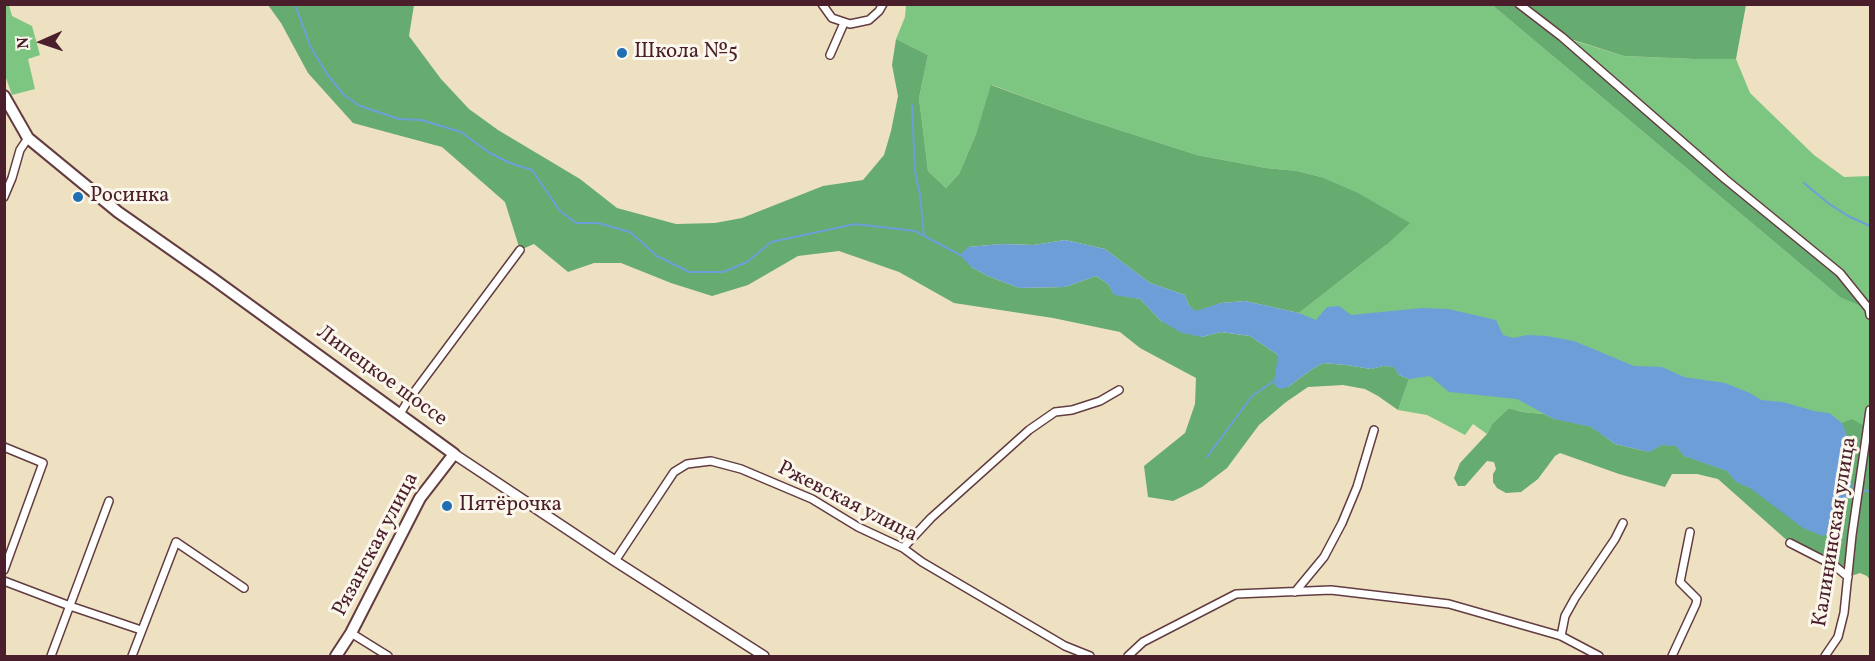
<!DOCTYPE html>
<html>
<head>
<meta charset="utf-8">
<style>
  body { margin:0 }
  #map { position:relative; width:1875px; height:661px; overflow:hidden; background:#eee1c1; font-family:Vollkorn,serif }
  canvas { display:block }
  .frame { position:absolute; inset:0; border:6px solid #4a1f2b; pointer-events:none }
  .north { position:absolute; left:12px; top:12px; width:60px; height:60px; -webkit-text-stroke:4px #fbf7ec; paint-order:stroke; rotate:267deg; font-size:16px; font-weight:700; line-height:24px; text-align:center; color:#4a1f2b }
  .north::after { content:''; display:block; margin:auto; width:21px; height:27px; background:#4a1f2b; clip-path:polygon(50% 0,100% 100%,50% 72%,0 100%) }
</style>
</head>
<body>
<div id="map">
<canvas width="1875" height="661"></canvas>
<div class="frame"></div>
<div class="north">N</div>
</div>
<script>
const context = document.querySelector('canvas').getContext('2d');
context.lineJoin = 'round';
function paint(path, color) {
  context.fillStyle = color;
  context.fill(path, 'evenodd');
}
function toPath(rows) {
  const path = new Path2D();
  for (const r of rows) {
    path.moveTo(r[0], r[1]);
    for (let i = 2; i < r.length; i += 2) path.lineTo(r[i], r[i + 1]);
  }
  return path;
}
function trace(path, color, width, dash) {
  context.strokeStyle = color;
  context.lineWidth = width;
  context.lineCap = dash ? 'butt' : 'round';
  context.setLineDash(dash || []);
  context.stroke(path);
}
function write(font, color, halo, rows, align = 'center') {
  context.font = font + ' Vollkorn,serif';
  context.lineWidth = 6;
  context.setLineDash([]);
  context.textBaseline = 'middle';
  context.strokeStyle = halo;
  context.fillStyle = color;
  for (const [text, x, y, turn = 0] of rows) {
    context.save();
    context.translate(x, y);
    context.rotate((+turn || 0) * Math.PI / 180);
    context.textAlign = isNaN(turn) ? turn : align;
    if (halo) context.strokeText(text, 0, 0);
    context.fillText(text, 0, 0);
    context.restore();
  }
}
const green = toPath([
  [5,4,9,5,12,16,32,26,40,55,28,59,35,89,12,95,5,75],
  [906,5,1492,5,1840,297,1562,37,1624,56,1694,59,1736,59,1750,93,1814,155,1844,177,1870,176,1870,429,1750,488,1554,419,1544,414,1522,412,1509,408,1492,424,1487,434,1473,424,1465,435,1427,415,1398,410,1409,379,1299,313,1386,245,1321,177,1297,171,1266,168,1197,155,1079,117,992,85,976,134,959,174,946,188,928,171,919,98,928,55,896,39,905,17]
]);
const forest = toPath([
  [268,5,414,5,409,36,441,79,469,109,498,130,580,179,617,208,676,224,715,223,742,218,823,186,863,180,884,155,891,131,898,96,892,65,896,39,928,55,919,98,928,171,946,188,959,174,976,134,991,85,1079,117,1197,155,1266,168,1297,171,1321,177,1358,193,1410,223,1386,245,1299,313,1245,301,1221,303,1196,312,1189,306,1185,295,1150,283,1105,249,1065,240,1034,245,1002,244,968,247,971,267,988,276,1019,288,1065,287,1096,276,1108,284,1114,294,1140,299,1161,321,1202,337,1221,332,1250,336,1278,355,1288,387,1311,370,1323,363,1346,365,1371,369,1383,366,1394,367,1399,375,1409,379,1398,410,1378,396,1365,389,1343,385,1308,387,1286,402,1259,425,1227,468,1202,487,1173,501,1148,497,1144,466,1185,433,1195,404,1196,378,1140,348,1120,332,1053,318,954,303,899,272,839,251,798,256,748,285,712,296,671,283,621,263,594,263,568,272,534,244,520,250,505,202,442,147,353,123,308,73,281,23],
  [1492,5,1746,5,1736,59,1694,59,1624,56,1564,37,1840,273,1869,309,1840,297],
  [1509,408,1522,412,1544,414,1554,419,1591,427,1615,444,1649,452,1662,445,1676,446,1684,456,1727,471,1736,482,1750,488,1852,449,1842,423,1852,419,1870,429,1870,580,1867,576,1860,573,1848,577,1790,543,1718,479,1697,474,1672,474,1665,487,1619,474,1560,453,1555,456,1538,479,1521,492,1506,493,1497,488,1493,482,1493,474,1496,469,1494,462,1487,461,1465,486,1458,486,1454,478,1460,463,1487,434,1492,424]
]);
const water = toPath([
  [1065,240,1105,249,1150,283,1185,295,1189,306,1196,311,1221,303,1245,301,1299,313,1316,320,1327,307,1339,306,1351,315,1422,308,1448,309,1496,320,1503,335,1514,338,1527,335,1547,336,1574,341,1634,366,1662,367,1684,377,1725,383,1750,393,1761,400,1783,402,1814,411,1829,413,1842,423,1852,449,1851,486,1835,530,1823,536,1803,528,1750,488,1736,482,1727,471,1684,456,1676,446,1662,445,1649,452,1615,444,1591,427,1554,419,1517,399,1449,392,1430,376,1409,379,1399,375,1394,367,1383,366,1371,369,1346,365,1323,363,1311,370,1288,387,1280,389,1275,386,1274,381,1278,355,1250,336,1221,332,1202,337,1182,333,1161,321,1140,299,1114,295,1108,284,1096,276,1065,287,1019,288,988,276,971,267,960,255,968,247,1002,244,1034,245]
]);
const stream = toPath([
  [295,4,310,46,327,74,344,95,360,106,399,119,421,120,461,132,490,153,510,163,532,170,560,211,576,223,598,223,630,232,657,256,689,272,723,272,747,262,771,242,855,224,915,231,960,255],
  [912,105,915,171,920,195,924,236],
  [1804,183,1828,203,1848,216,1870,226],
  [1207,457,1252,396,1274,381],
  [1851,486,1870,492]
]);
const minor = toPath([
  [822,4,832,18,850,24,869,20,879,11,883,4],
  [1519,4,1562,37,1725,179,1840,273,1869,309,1870,315],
  [830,55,844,23],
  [4,197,12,178,20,150,28,138],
  [400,414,409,399,520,250],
  [4,447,43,463,4,570],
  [1790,543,1835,566,1848,577],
  [903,548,931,518,1029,430,1055,412,1072,410,1100,401,1119,390],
  [615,561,674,472,687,464,711,461,741,469,812,499,858,527,903,548,922,562,1065,646,1090,656],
  [4,581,70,606,141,630],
  [1295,592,1324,557,1342,523,1357,487,1374,430],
  [351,633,388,656],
  [1561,636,1565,616,1575,598,1615,539,1623,523],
  [51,656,109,501],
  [132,656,176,542,244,588],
  [1128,656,1143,642,1236,594,1331,590,1449,604,1561,636,1599,656],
  [1672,656,1696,604,1697,599,1680,582,1690,532],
  [1825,656,1838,637,1844,613,1852,535,1870,410]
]);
const tertiary = toPath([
  [454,454,615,561,764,656]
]);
const secondary = toPath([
  [4,96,28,138,118,212,212,278,454,454,420,498,351,633,336,656]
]);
const markers = [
  [622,53,6,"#1f6fb2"],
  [78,197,6,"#1f6fb2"],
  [447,506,6,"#1f6fb2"]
];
const poiNames = [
  ["Школа №5",634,53],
  ["Росинка",90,197],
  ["Пятёрочка",459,506]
];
const streetNames = [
  ["Липецкое шоссе",381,377,36],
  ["Ржевская улица",847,503,27],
  ["Калининская улица",1836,532,-81],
  ["Рязанская улица",377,545,-62]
];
paint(green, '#7dc682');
paint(forest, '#66ab70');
paint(water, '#6e9ed7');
trace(stream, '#6e9ed7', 2);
trace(minor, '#633c42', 10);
trace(tertiary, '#633c42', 12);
trace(secondary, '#633c42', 14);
trace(minor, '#fff', 7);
trace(tertiary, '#fff', 9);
trace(secondary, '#fff', 10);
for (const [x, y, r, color] of markers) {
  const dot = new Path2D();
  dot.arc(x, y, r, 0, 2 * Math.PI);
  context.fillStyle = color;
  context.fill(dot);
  trace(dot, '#fbf7ec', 2);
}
write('21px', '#4a1f2b', '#fbf7ec', poiNames, 'left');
write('21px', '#4a1f2b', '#fbf7ec', streetNames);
</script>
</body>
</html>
